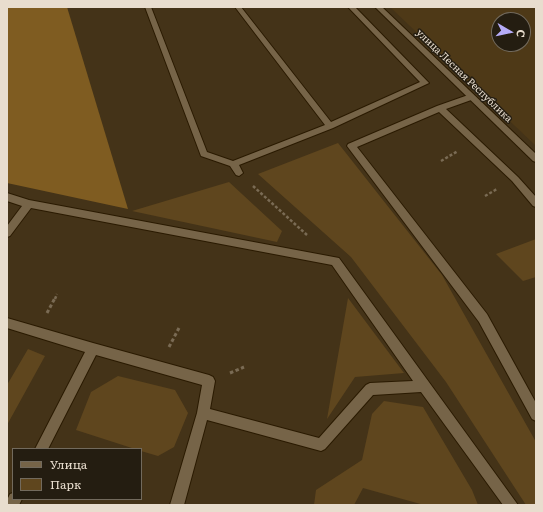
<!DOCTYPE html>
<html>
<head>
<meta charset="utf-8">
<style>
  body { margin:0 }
  #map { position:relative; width:543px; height:512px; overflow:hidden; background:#443318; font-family:Literata,serif }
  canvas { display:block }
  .frame { position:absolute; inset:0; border:8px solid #e8ddce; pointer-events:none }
  .legend { position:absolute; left:12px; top:448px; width:130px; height:52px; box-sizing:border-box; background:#241d11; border:1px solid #726a5d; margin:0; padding:5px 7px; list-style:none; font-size:12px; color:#e8ddce }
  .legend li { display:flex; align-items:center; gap:8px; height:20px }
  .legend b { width:20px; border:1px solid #726a5d }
  .north { position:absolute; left:491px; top:12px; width:40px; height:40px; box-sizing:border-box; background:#241d11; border:1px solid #726a5d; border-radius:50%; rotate:99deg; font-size:11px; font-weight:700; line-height:16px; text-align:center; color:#e8ddce }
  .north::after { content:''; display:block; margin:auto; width:14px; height:18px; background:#b6acf8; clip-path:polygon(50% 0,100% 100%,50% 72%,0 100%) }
</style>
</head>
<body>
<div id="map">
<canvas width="543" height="512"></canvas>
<div class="frame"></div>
<ul class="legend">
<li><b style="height:5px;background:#766448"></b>Улица</li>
<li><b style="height:11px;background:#5f461e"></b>Парк</li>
</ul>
<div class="north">С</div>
</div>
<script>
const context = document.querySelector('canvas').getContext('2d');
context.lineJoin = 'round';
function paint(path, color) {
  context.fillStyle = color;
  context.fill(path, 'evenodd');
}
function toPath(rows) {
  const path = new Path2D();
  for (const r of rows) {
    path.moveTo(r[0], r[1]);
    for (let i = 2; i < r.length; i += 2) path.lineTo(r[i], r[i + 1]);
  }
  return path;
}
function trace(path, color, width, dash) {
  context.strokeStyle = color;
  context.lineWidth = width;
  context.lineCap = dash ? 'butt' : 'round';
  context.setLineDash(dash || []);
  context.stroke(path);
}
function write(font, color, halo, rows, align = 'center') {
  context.font = font + ' Literata,serif';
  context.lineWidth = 3;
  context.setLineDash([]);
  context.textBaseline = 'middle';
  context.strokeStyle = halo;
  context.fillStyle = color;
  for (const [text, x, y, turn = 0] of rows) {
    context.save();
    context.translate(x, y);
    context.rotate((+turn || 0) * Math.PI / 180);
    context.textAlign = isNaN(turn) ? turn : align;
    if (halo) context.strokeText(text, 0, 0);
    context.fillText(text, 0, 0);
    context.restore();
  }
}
const built = toPath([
  [390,7,536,7,536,146],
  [499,20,523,20,523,44,499,44]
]);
const green = toPath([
  [338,143,442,275,536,442,536,505,526,505,446,382,351,257,258,174],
  [229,182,282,231,277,242,132,211],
  [536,239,536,277,523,281,496,254],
  [348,298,404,373,355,377,327,419],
  [28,349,45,356,7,425,7,385],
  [118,376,175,390,188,413,174,447,158,456,141,451,141,449,135,449,76,430,91,392],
  [384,401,423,407,472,490,478,505,424,505,363,488,354,505,314,505,316,490,362,460,372,414]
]);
const forest = toPath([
  [7,7,67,7,128,209,7,183]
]);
const pathFar1 = toPath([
  [441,161,458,151],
  [253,186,307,235],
  [485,196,497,189],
  [55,299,57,294]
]);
const path = toPath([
  [47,313,55,298],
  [169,347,180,326],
  [230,373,244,367]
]);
const service = toPath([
  [145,7,151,7,207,152,233,161,325,125,235,7,241,7,331,122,420,82,348,7,355,7,429,83,333,128,239,165,243,173,239,176,236,175,230,166,201,156,145,7],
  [471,94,474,95,474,99,446,109,518,177,536,197,536,207,533,206,512,181,439,112,357,147,487,314,536,403,536,421,532,419,479,322,347,146,348,144,437,106,471,94],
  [7,193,29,200,339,258,518,505,503,505,421,392,373,395,325,449,321,451,207,420,184,505,170,505,197,413,202,385,96,355,48,449,35,449,85,352,7,328,7,318,93,343,209,375,213,377,215,381,210,409,319,438,366,385,370,383,413,381,332,265,31,208,10,236,7,237,7,226,22,206,7,201,7,193],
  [13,493,13,499,22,499,19,505,7,505,7,500,10,494,13,493]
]);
const minor = toPath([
  [375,7,382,7,536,154,536,162,533,161,375,7]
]);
const farStreetnames = [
  ["улица Лесная Республика",464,76,44]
];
paint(built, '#4e3917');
paint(green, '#5f461e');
paint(forest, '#7f5c21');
trace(service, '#2a1a01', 2);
trace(minor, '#2a1a01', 2);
trace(pathFar1, '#7a6b54', 2.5, [3, 2]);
trace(path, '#7a6b54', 3, [3.5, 2.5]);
paint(service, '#766448');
paint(minor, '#766448');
write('10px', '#e8ddce', '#241d11', farStreetnames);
</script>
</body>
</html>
